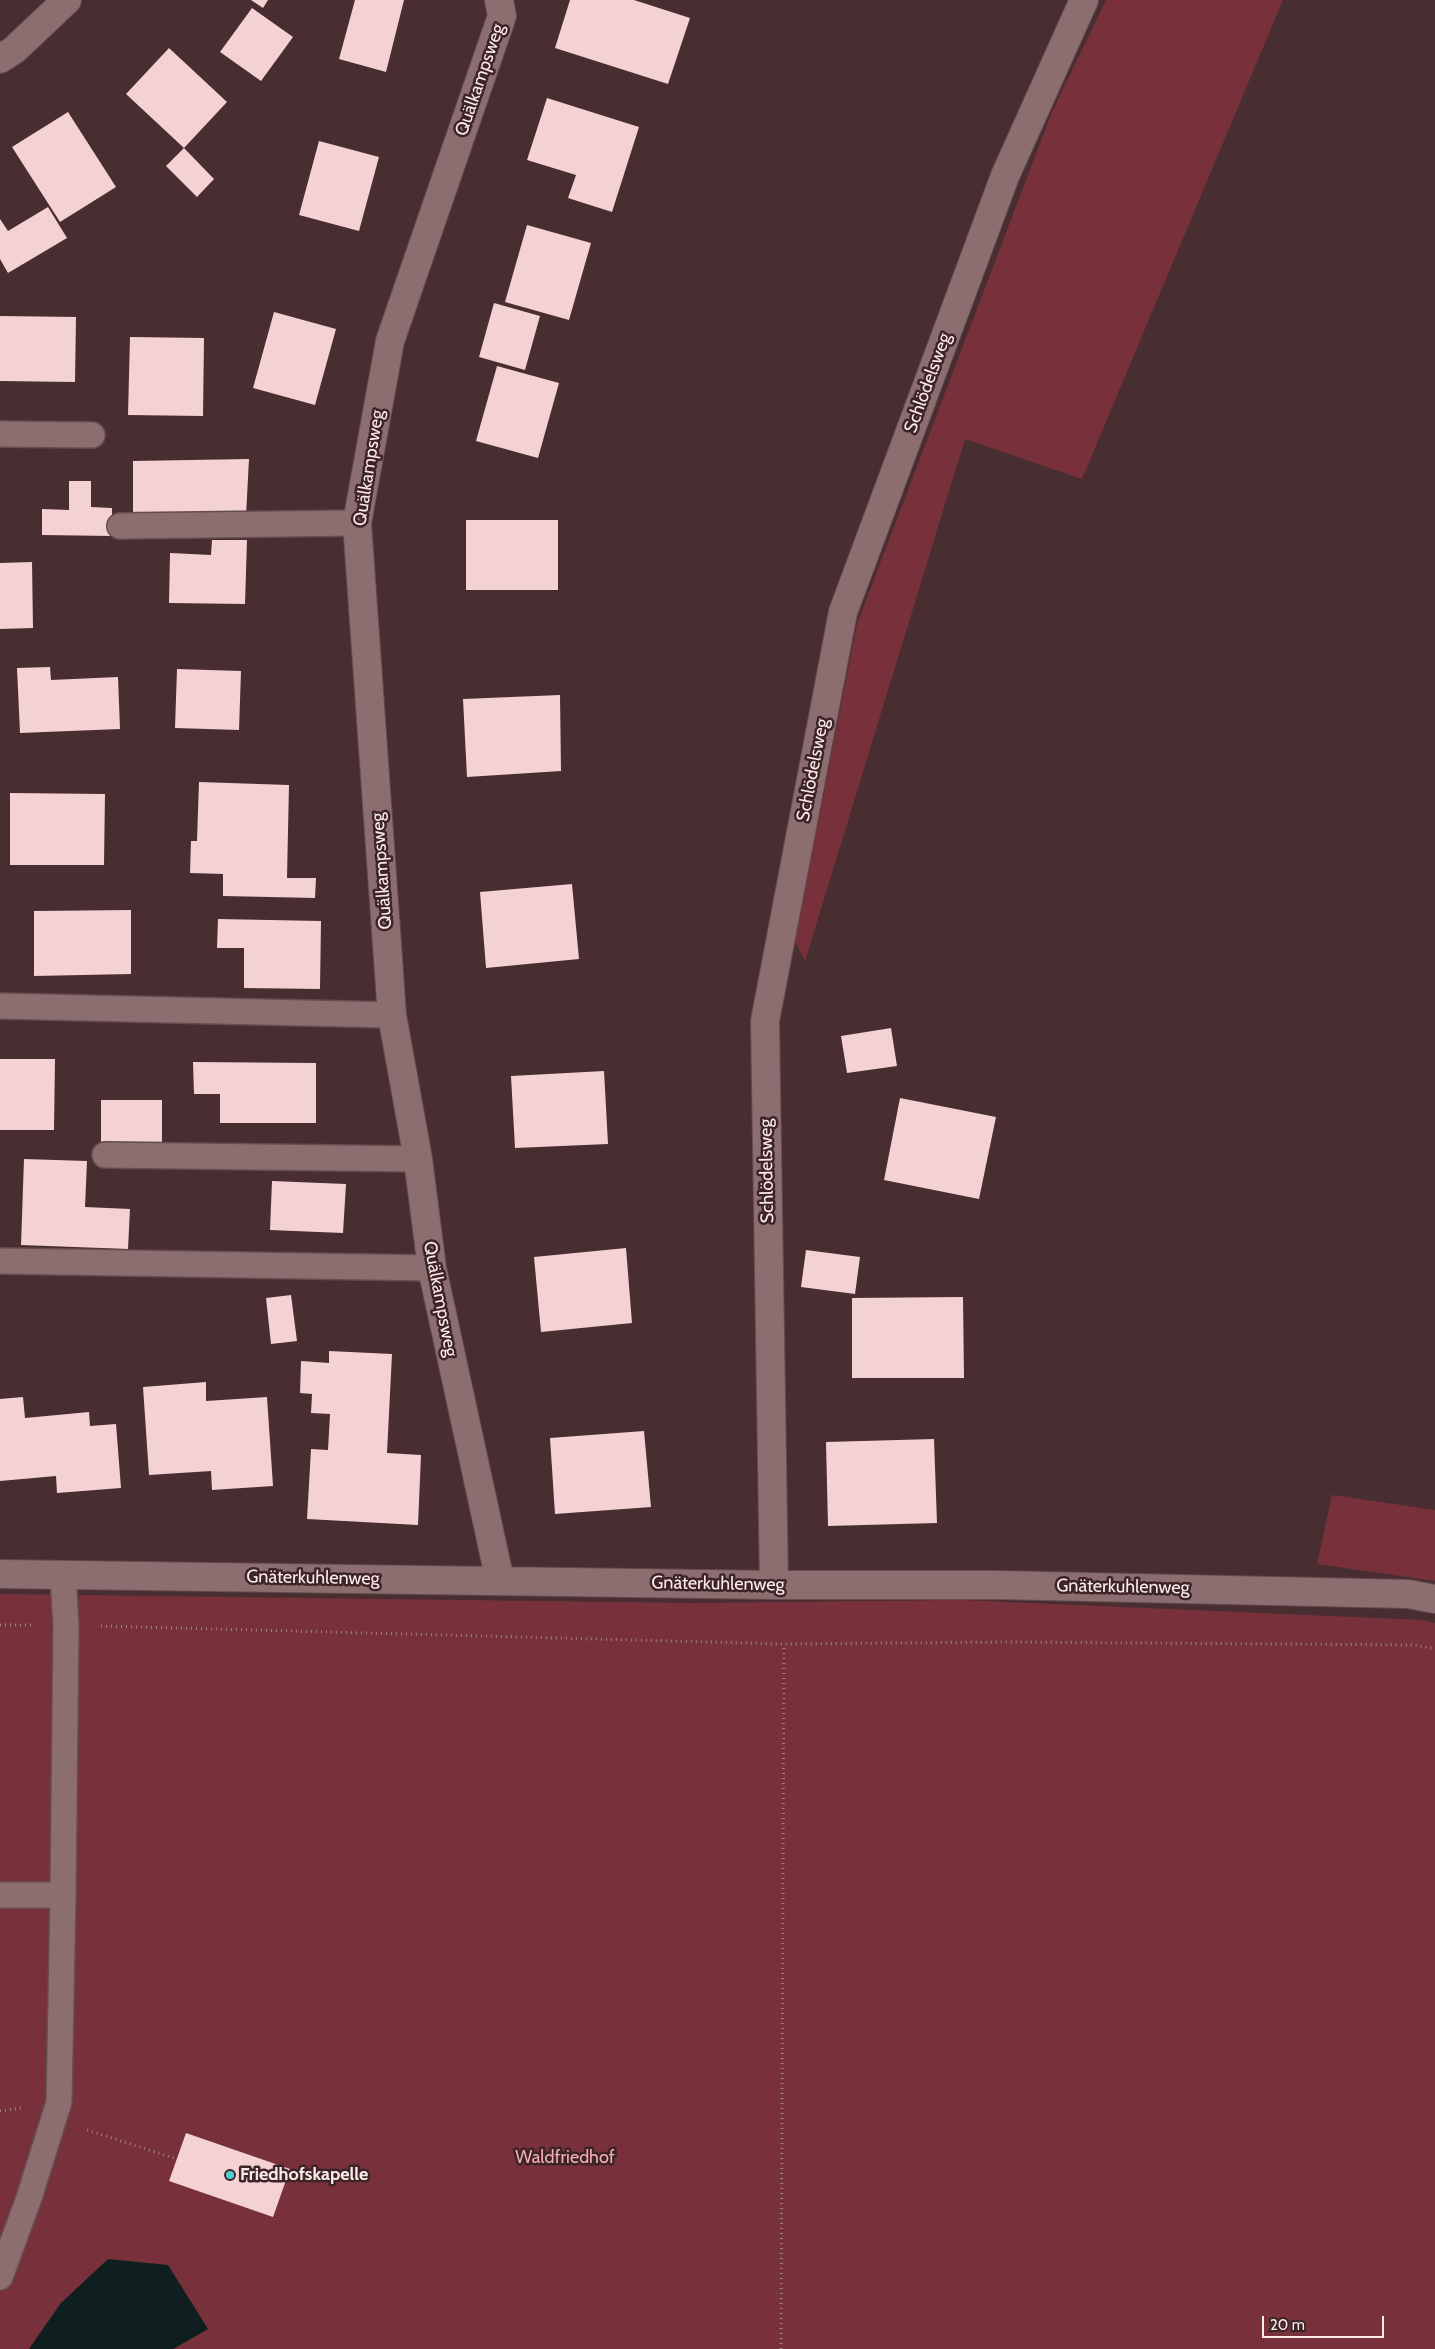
<!DOCTYPE html>
<html>
<head>
<meta charset="utf-8">
<style>
  body { margin:0 }
  #map { position:relative; width:1435px; height:2349px; overflow:hidden; background:#482e30; font-family:Cabin,sans-serif }
  canvas { display:block }
  .scale { position:absolute; left:1262px; top:2316px; width:122px; height:22px; box-sizing:border-box; border:2px solid #fceaeb; border-top:0; padding-left:6px; font-size:15px; line-height:18px; white-space:nowrap; color:#fceaeb; -webkit-text-stroke:4px #3d2426; paint-order:stroke }
</style>
</head>
<body>
<div id="map">
<canvas width="1435" height="2349"></canvas>
<div class="scale">20 m</div>
</div>
<script>
const context = document.querySelector('canvas').getContext('2d');
context.lineJoin = 'round';
function paint(path, color) {
  context.fillStyle = color;
  context.fill(path, 'evenodd');
}
function toPath(rows) {
  const path = new Path2D();
  for (const r of rows) {
    path.moveTo(r[0], r[1]);
    for (let i = 2; i < r.length; i += 2) path.lineTo(r[i], r[i + 1]);
  }
  return path;
}
function trace(path, color, width, dash) {
  context.strokeStyle = color;
  context.lineWidth = width;
  context.lineCap = dash ? 'butt' : 'round';
  context.setLineDash(dash || []);
  context.stroke(path);
}
function write(font, color, halo, rows, align = 'center') {
  context.font = font + ' Cabin,sans-serif';
  context.lineWidth = 5;
  context.setLineDash([]);
  context.textBaseline = 'middle';
  context.strokeStyle = halo;
  context.fillStyle = color;
  for (const [text, x, y, turn = 0] of rows) {
    context.save();
    context.translate(x, y);
    context.rotate((+turn || 0) * Math.PI / 180);
    context.textAlign = isNaN(turn) ? turn : align;
    if (halo) context.strokeText(text, 0, 0);
    context.fillText(text, 0, 0);
    context.restore();
  }
}
const green = toPath([
  [1106,0,1283,0,1082,479,965,439,805,961,795,941,857,624,1052,112],
  [1332,1495,1435,1510,1435,1581,1317,1564],
  [0,1594,693,1603,961,1600,1422,1620,1435,1623,1435,2349,173,2349,208,2329,61,2303,29,2349,0,2349]
]);
const water = toPath([
  [108,2259,168,2265,208,2329,173,2349,29,2349,61,2303]
]);
const building = toPath([
  [251,0,268,0,263,8],
  [355,0,404,0,386,72,339,59],
  [570,0,634,0,690,18,668,84,555,48],
  [252,8,293,37,261,81,220,52],
  [169,48,227,102,184,148,214,179,197,197,166,166,184,148,126,94],
  [547,98,639,127,612,212,568,198,576,175,527,160],
  [68,112,116,187,60,222,12,147],
  [319,141,379,157,359,231,299,215],
  [48,207,67,238,8,273,0,259,0,219,8,231],
  [527,225,591,243,569,320,505,302],
  [494,303,540,316,525,370,479,357],
  [274,312,336,329,315,405,253,388],
  [0,316,76,317,75,382,0,381],
  [130,337,204,338,203,416,128,415],
  [497,366,559,383,538,458,476,441],
  [249,459,246,516,133,518,133,461],
  [69,481,91,481,91,507,112,508,112,536,42,535,42,509,69,510],
  [466,520,558,520,558,590,466,590],
  [212,540,247,540,245,604,169,603,170,553,211,555],
  [32,562,33,628,0,629,0,563],
  [50,667,51,680,118,677,120,729,20,733,17,668],
  [177,669,241,671,239,730,175,728],
  [560,695,561,771,467,777,463,699],
  [199,782,289,785,287,878,316,878,315,898,223,896,223,874,190,873,191,841,197,841],
  [10,793,105,794,104,865,10,865],
  [572,884,579,959,486,968,480,892],
  [131,910,131,974,34,976,34,911],
  [218,919,321,921,320,989,244,988,244,948,217,948],
  [891,1028,897,1066,847,1073,841,1036],
  [0,1059,55,1059,54,1130,0,1130],
  [193,1062,316,1063,316,1123,220,1123,220,1094,194,1094],
  [604,1071,608,1144,515,1148,511,1076],
  [900,1098,996,1117,979,1199,884,1180],
  [101,1100,162,1100,162,1143,101,1143],
  [24,1159,87,1161,85,1207,130,1209,128,1249,21,1245],
  [272,1181,346,1184,343,1233,270,1230],
  [626,1248,632,1323,541,1332,534,1257],
  [806,1250,860,1257,855,1294,801,1287],
  [291,1295,297,1341,271,1344,266,1298],
  [963,1297,964,1378,852,1378,852,1298],
  [329,1351,392,1354,387,1453,421,1455,418,1525,307,1519,311,1449,328,1450,330,1414,311,1413,312,1394,300,1393,301,1361,329,1363],
  [206,1382,206,1401,267,1397,273,1486,212,1490,211,1471,149,1475,143,1387],
  [23,1397,25,1418,89,1412,90,1426,116,1424,121,1488,57,1493,56,1476,0,1481,0,1399],
  [644,1431,651,1507,555,1514,550,1438],
  [934,1439,937,1523,828,1526,826,1442],
  [186,2133,290,2169,273,2217,169,2181]
]);
const path = toPath([
  [0,1625,32,1625],
  [101,1626,784,1644,1009,1642,1415,1645,1435,1649],
  [0,2111,22,2108],
  [87,2130,177,2159],
  [781,2349,784,1644]
]);
const service = toPath([
  [0,434,92,435],
  [120,526,357,523],
  [0,1006,392,1015],
  [105,1155,418,1159],
  [0,1261,432,1268],
  [0,1895,63,1895,66,1626,63,1575],
  [0,2277,29,2198,59,2102,63,1895]
]);
const minor = toPath([
  [499,0,502,16,390,341,357,523,392,1015,418,1159,432,1268,500,1581],
  [0,59,14,50,67,0],
  [0,1574,774,1585,999,1585,1408,1594,1435,1599],
  [774,1585,765,1021,843,612,1005,176,1084,0]
]);
const markers = [
  [230,2175,5,"#52cdd0"]
];
const streetNames = [
  ["Quälkampsweg",480,80,-71],
  ["Schlödelsweg",928,383,-70],
  ["Quälkampsweg",369,468,-81],
  ["Schlödelsweg",813,770,-79],
  ["Quälkampsweg",382,871,-94],
  ["Schlödelsweg",767,1171,-91],
  ["Quälkampsweg",440,1299,79],
  ["Gnäterkuhlenweg",313,1578,1],
  ["Gnäterkuhlenweg",718,1584,1],
  ["Gnäterkuhlenweg",1123,1587,1]
];
const parkNames = [
  ["Waldfriedhof",565,2158]
];
const poiNames = [
  ["Friedhofskapelle",240,2175]
];
paint(green, '#78313b');
paint(water, '#0f1f1f');
paint(building, '#f4d1d3');
trace(service, '#634d4f', 28);
trace(minor, '#634d4f', 30);
trace(path, '#998284', 3, [1, 4]);
trace(service, '#8c6e70', 25);
trace(minor, '#8c6e70', 28);
for (const [x, y, r, color] of markers) {
  const dot = new Path2D();
  dot.arc(x, y, r, 0, 2 * Math.PI);
  context.fillStyle = color;
  context.fill(dot);
  trace(dot, '#3d2426', 2);
}
write('18px', '#fceaeb', '#3d2426', streetNames);
write('18px', '#f5aeb3', '#3d2426', parkNames);
write('bold 18px', '#fceaeb', '#3d2426', poiNames, 'left');
</script>
</body>
</html>
